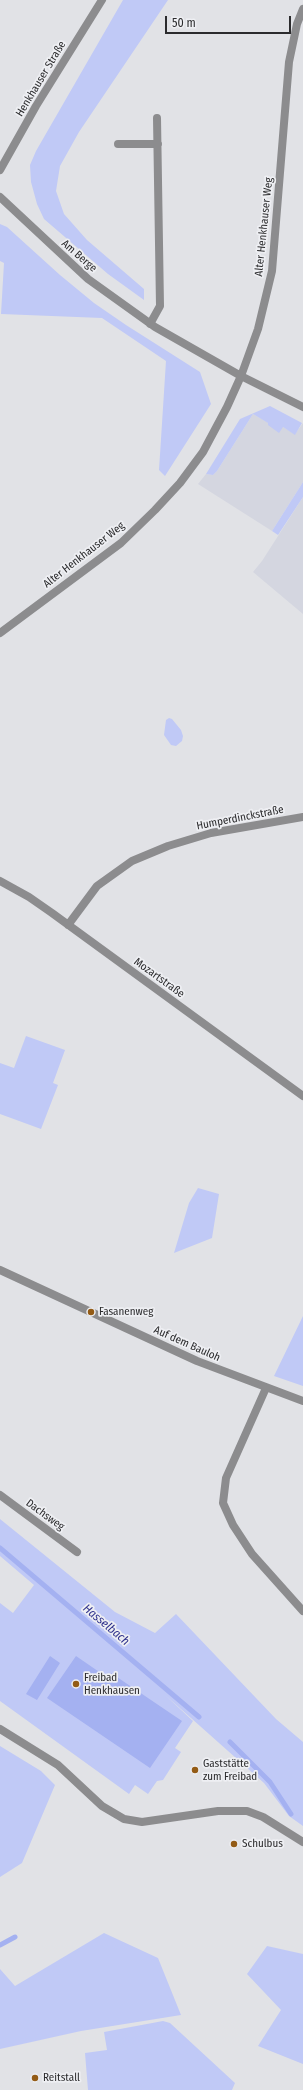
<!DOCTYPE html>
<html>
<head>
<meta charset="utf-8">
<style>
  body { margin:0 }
  #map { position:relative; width:303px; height:2090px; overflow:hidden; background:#e1e2e6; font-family:"Fira Sans Condensed",sans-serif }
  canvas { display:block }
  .scale { position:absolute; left:165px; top:16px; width:126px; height:18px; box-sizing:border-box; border:2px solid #2b2b2d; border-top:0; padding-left:5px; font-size:12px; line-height:14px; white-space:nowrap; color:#2b2b2d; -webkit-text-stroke:3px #eeeff3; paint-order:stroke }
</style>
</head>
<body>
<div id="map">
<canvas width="303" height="2090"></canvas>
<div class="scale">50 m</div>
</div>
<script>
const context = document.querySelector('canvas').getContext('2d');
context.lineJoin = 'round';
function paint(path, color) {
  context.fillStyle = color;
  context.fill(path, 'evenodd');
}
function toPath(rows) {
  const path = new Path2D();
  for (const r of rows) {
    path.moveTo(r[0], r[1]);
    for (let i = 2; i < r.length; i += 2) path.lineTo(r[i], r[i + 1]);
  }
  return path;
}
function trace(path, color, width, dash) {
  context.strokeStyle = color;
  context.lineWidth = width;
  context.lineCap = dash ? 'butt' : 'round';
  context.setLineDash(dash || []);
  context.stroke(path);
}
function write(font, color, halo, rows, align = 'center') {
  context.font = font + ' "Fira Sans Condensed",sans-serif';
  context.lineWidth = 3.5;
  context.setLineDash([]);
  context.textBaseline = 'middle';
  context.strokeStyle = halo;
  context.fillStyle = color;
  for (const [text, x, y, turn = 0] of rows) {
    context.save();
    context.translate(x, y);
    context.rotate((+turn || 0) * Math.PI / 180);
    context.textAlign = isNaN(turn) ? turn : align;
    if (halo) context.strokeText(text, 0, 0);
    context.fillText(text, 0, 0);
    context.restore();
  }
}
const built = toPath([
  [253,414,269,423,283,427,295,434,303,423,303,482,272,531,198,484,206,474,213,475,217,471],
  [303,497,303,614,253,572,262,561]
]);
const green = toPath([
  [123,0,168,0,79,132,60,166,56,191,64,214,87,240,144,289,144,300,108,274,44,219,37,204,31,182,30,165,36,151],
  [0,224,7,227,60,275,94,303,126,325,200,372,211,404,165,476,159,470,166,361,102,318,1,314,4,263,0,261],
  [270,406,302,423,295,435,283,427,279,433,268,425,268,423,253,414,217,471,213,475,206,474,240,419],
  [303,482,303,497,278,535,272,531],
  [169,718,172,719,181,730,183,736,182,741,176,746,171,745,164,735,166,720],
  [26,1036,65,1050,53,1083,58,1085,41,1129,0,1114,0,1063,14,1068],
  [198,1188,219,1194,212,1238,174,1253,189,1203],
  [303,1316,303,1386,274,1376],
  [0,1519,115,1612,155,1633,176,1614,276,1719,303,1742,303,1826,289,1816,264,1783,164,1694,193,1721,175,1748,181,1752,163,1780,157,1781,148,1794,135,1785,129,1794,0,1701,0,1603,13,1613,34,1585,0,1556],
  [0,1746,41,1771,55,1785,22,1863,0,1877],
  [104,1933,158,1958,181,2015,81,2031,0,2049,0,1969,15,1986],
  [267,1946,303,1954,303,2064,258,2046,281,2010,247,1974],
  [163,2021,170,2023,235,2083,232,2090,88,2090,85,2053,107,2050,104,2032]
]);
const water = toPath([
  [50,1656,60,1663,37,1700,26,1694],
  [76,1656,108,1678,111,1673,182,1721,150,1768,47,1698]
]);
const stream = toPath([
  [0,1548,199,1717],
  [230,1742,270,1782,291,1814],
  [0,1945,15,1937]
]);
const minor = toPath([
  [118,144,158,144],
  [0,170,36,106,102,0],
  [0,197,88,279,155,327,241,376,303,407],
  [150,324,160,306,157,118],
  [0,633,121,543,155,510,180,483,203,452,227,407,241,376,258,329,272,271,289,62,297,24,303,9],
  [0,881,29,897,52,913,303,1096],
  [68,925,97,886,132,861,168,846,211,833,303,817],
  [0,1270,197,1361,303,1401],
  [266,1388,226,1478,223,1503,233,1525,252,1554,303,1611],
  [0,1495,77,1552],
  [0,1729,58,1765,102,1806,124,1819,142,1822,218,1811,247,1811,263,1817,303,1842]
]);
const markers = [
  [91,1312,4,"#935b15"],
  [76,1684,4,"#935b15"],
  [195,1770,4,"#935b15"],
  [234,1844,4,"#935b15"],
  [35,2078,4,"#935b15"]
];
const streetNames = [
  ["Henkhauser Straße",41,79,-59],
  ["Alter Henkhauser Weg",264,227,-84],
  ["Am Berge",79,256,41],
  ["Alter Henkhauser Weg",84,555,-38],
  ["Humperdinckstraße",240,818,-11],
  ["Mozartstraße",159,978,36],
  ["Auf dem Bauloh",187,1344,24],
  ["Dachsweg",45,1515,36]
];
const poiNames = [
  ["Fasanenweg",99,1312],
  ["Freibad",84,1678],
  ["Henkhausen",84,1691],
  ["Gaststätte",203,1764],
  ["zum Freibad",203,1777],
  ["Schulbus",242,1844],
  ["Reitstall",43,2078]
];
const waterNames = [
  ["Hasselbach",106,1625,40]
];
paint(built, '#d4d6e0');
paint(green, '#c0c9f6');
paint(water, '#a4b1f1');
trace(stream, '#a4b1f1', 5);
trace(minor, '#8c8c8e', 8);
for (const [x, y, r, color] of markers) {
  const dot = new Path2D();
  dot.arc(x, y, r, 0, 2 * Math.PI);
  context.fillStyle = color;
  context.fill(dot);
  trace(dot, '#eeeff3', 1.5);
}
write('11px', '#2b2b2d', '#eeeff3', streetNames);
write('11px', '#2b2b2d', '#eeeff3', poiNames, 'left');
write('italic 12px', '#2f318c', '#eeeff3', waterNames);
</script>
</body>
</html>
